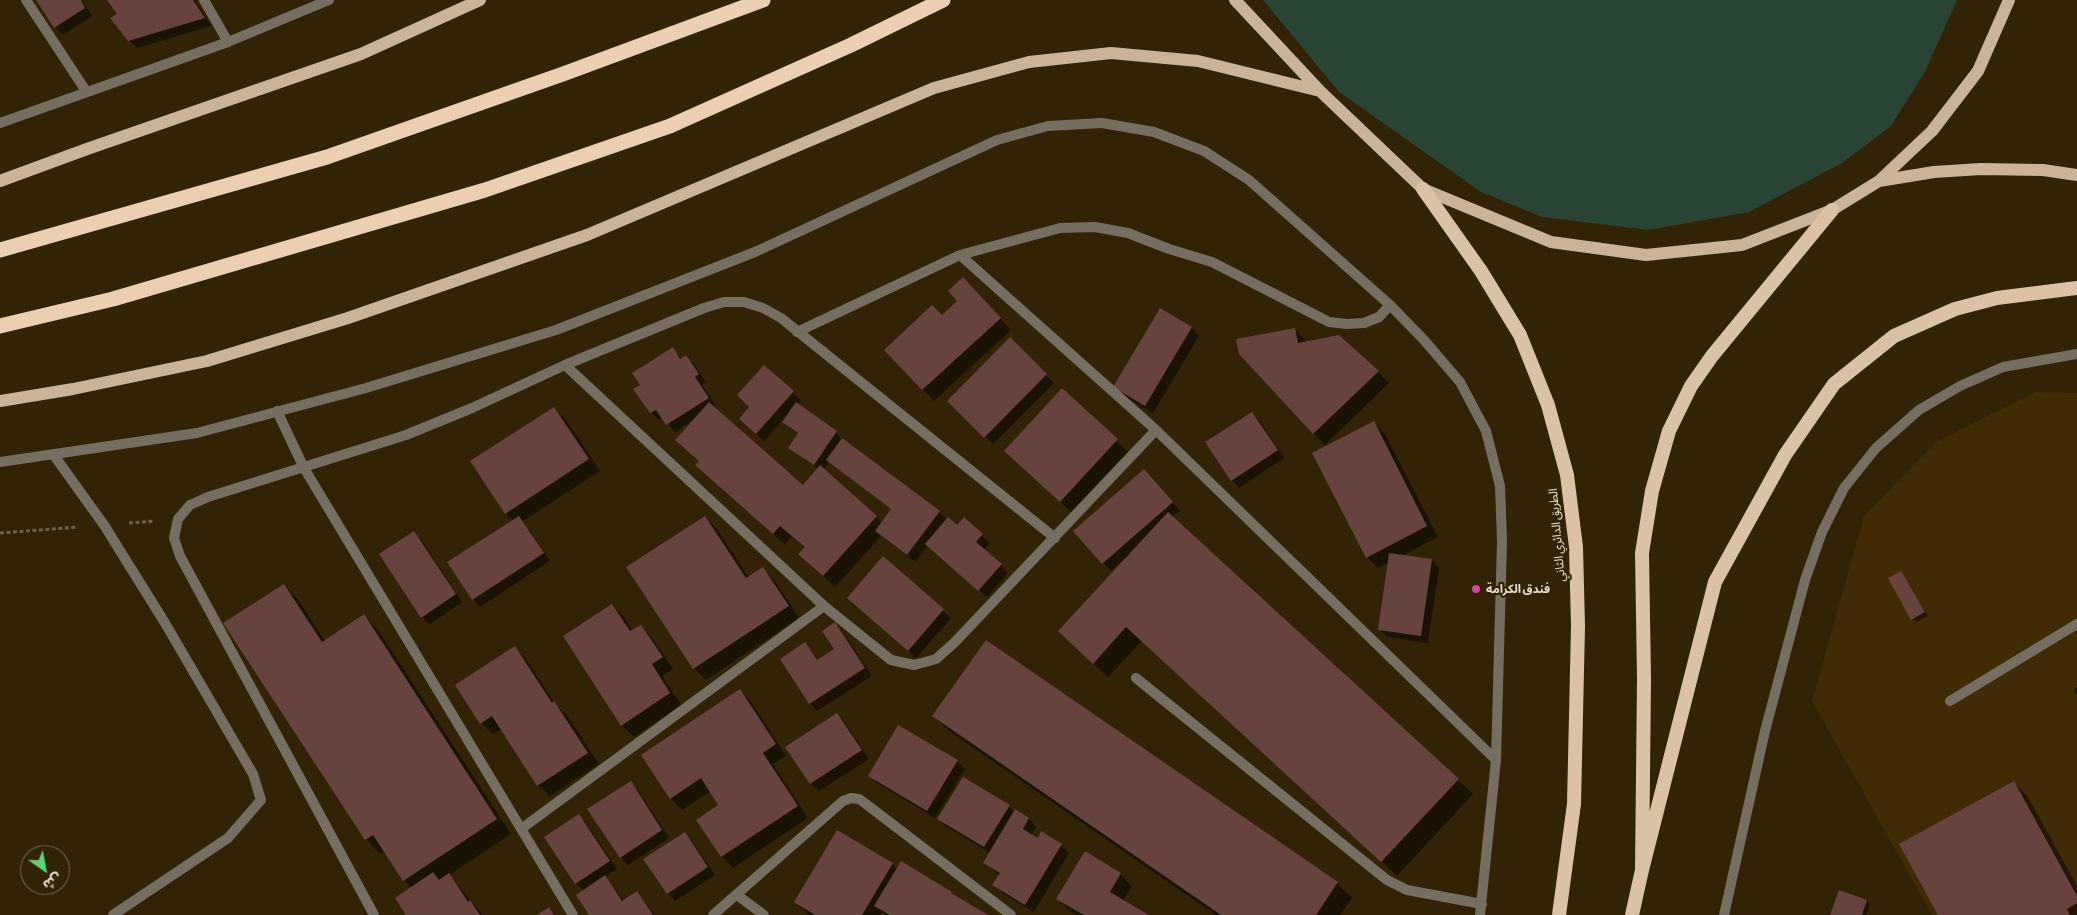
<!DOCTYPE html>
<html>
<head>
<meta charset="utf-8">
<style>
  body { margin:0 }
  #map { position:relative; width:2077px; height:915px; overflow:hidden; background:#322305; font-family:"Asap Condensed","Noto Sans Arabic",sans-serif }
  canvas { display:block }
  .north { position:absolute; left:20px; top:845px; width:50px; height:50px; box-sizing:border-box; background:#322305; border:1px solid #7a6d55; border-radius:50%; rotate:147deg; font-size:14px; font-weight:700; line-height:20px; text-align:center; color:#e7ddcc }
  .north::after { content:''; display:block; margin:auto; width:18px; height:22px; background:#58d570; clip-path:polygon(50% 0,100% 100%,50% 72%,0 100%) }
</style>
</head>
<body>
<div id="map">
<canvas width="2077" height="915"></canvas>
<div class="north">ش</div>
</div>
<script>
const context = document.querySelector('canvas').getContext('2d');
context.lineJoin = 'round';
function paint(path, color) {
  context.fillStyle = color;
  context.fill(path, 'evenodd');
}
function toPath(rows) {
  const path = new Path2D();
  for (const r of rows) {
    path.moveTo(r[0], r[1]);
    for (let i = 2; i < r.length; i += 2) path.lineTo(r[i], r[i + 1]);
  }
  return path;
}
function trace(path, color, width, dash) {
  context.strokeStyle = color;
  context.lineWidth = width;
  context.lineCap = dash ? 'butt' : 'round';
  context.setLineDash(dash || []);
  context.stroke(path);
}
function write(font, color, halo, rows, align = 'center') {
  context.font = font + ' "Asap Condensed","Noto Sans Arabic",sans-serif';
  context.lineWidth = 4.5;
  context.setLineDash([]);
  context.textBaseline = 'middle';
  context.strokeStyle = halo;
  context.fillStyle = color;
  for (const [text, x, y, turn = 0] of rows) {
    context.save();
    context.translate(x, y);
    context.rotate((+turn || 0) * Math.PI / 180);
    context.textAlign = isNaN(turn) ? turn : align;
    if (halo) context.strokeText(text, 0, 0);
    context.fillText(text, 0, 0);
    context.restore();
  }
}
const built = toPath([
  [2035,392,2077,393,2077,915,1932,915,1812,701,1864,516,1936,442]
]);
const green = toPath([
  [1263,0,1957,0,1925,72,1891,126,1842,163,1749,212,1648,230,1542,217,1481,192,1339,92]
]);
const shadow = toPath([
  [38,0,82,0,92,16,63,35,55,27],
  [109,0,195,0,211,26,137,48,129,40,119,15],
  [974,290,1011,330,934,401,886,350,942,317],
  [1160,310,1192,328,1199,336,1153,413,1122,395,1114,387],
  [1295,329,1307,343,1378,372,1389,383,1325,445,1313,433],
  [1010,339,1054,383,993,444,949,401],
  [672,349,682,359,686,357,694,364,706,382,702,385,716,406,714,407,803,487,819,469,790,448,799,435,782,421,764,441,748,427,751,407,764,367,801,400,797,405,836,432,843,441,939,512,947,520,957,526,964,519,990,543,984,550,1008,573,987,597,928,545,915,562,881,536,835,587,812,566,806,548,792,536,785,545,697,465,700,461,692,421,675,432,663,418,659,420,651,412,642,385],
  [829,461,892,510,882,523,823,470],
  [1062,389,1128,452,1072,513,1017,462],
  [554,408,566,420,600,471,523,521,550,561,480,607,473,599,513,521,506,513],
  [1252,413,1260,421,1284,458,1239,488,1232,480],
  [1374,423,1385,434,1438,537,1402,556,1432,560,1439,568,1428,643,1387,637,1379,629,1389,563,1378,568,1367,557],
  [1151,478,1180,511,1172,517,1473,794,1397,876,1142,641,1108,677,1074,646,1124,562,1123,560,1111,571,1075,531],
  [705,517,717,529,749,578,763,569,774,580,799,618,706,680,694,668],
  [414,533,422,541,462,602,430,624,422,617],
  [883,558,951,618,916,658,856,605],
  [1901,572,1928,616,1916,622,1912,619],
  [284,585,298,600,325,641,364,616,378,630,511,834,449,875,483,915,408,915,412,888,404,880,385,851,380,854,366,839],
  [612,605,624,617,633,631,641,626,652,638,673,669,662,676,681,705,634,737,622,725,564,636],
  [835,624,843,632,872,676,817,711,810,703,805,644,818,661,836,649],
  [986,641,1337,883,1352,898,1340,915,1216,915,949,731,934,716],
  [515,648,526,659,555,704,566,714,599,764,550,796,538,785,502,729,493,734,481,723],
  [2077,687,2077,696,2073,689],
  [740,691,751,702,786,756,773,764,808,818,733,868,722,856,720,805,711,791,682,810,671,799,642,755],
  [837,714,845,722,869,759,819,791,811,784,787,747],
  [957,761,965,769,935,818,877,783,869,775],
  [2014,782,2028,797,2077,886,2077,915,1939,915],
  [630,783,638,790,669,838,628,865,621,857],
  [1009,806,1015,812,1029,819,1036,827,1031,835,1038,839,1061,845,1069,853,1034,912,1002,893,994,885,1000,875,984,863,990,853,947,827,939,819],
  [579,816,587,824,617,869,605,877,624,901,637,892,654,915,590,915,584,891,576,883],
  [838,832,892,864,898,870,986,915,887,915,882,912,881,915,809,915,796,902],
  [684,833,692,841,715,875,675,901,668,893],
  [1085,853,1120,874,1132,886,1123,901,1147,915,1078,915,1069,910,1058,899],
  [1840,891,1867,901,1870,905,1866,915,1831,915]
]);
const building = toPath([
  [36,0,81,0,85,8,54,28],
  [107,0,193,0,205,18,128,41,110,18,117,14],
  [963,277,1001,318,922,390,884,350,932,305,942,315,957,301,948,291],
  [1160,308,1192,327,1145,406,1113,387],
  [1295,328,1298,343,1339,335,1379,371,1313,434,1239,354,1236,339],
  [1010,337,1047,374,984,438,947,401],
  [673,347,680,359,686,355,699,374,695,377,709,398,666,425,656,410,650,413,633,389,640,385,632,373],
  [764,365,794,391,756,434,739,419,749,407,737,395],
  [1062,388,1118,439,1060,502,1004,451],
  [709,402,803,485,820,465,877,516,823,576,798,554,805,547,780,526,773,534,695,465,699,461,675,440],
  [796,402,837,431,814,465,788,448,798,433,782,422],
  [554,407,589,459,505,514,470,461],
  [1252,412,1278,450,1231,481,1205,442],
  [1374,421,1427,526,1366,558,1312,453],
  [842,438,940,511,907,555,875,531,891,509,826,460],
  [1144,469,1173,502,1102,564,1073,531],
  [1168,512,1459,779,1381,862,1126,627,1093,664,1058,631],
  [519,516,544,553,472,600,447,562],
  [705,516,746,578,763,567,789,606,693,669,626,567],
  [948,517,957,525,964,517,983,534,976,542,1002,564,978,591,925,544],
  [414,531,456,594,421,618,379,554],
  [1389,553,1432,559,1421,636,1378,630],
  [883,556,944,609,908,651,847,598],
  [1901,571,1925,612,1911,620,1888,578],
  [284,584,322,642,364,614,497,819,403,881,373,835,365,840,223,623],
  [612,604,630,631,641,625,663,657,652,664,670,693,621,726,563,636],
  [835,622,865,668,809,704,780,659,805,642,817,660,834,649,822,631],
  [986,640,1338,882,1316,915,1221,915,932,716],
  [515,646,552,703,554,701,588,753,537,786,492,716,480,724,455,685],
  [740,689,776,744,763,753,798,806,721,857,696,820,718,805,701,778,670,799,641,755],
  [837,713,862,750,810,784,785,747],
  [898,725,958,760,927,811,868,776],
  [963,777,1010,805,984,847,937,819],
  [631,781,662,830,620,858,587,809],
  [2014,781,2077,896,2077,903,2067,909,2070,915,1938,915,1899,844],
  [1015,809,1029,818,1023,829,1038,838,1041,831,1062,844,1025,905,992,885,1000,873,983,863],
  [579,814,610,861,575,884,544,837],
  [837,830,893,863,862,915,815,915,794,902],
  [685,832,708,867,667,894,643,859],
  [1085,851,1121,873,1110,892,1149,915,1084,915,1056,899],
  [901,861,952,892,951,893,988,915,890,915,874,906],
  [433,872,439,880,449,873,468,902,470,900,480,915,406,915,395,898],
  [605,875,622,901,637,891,653,915,589,915,576,895],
  [1839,890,1867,900,1862,915,1830,915],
  [549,907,554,915,537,915]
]);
const path = toPath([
  [129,523,155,521],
  [0,533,78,527]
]);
const service = toPath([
  [53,454,104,525,165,623,253,774,261,800,228,838,113,915],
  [1950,701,2077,624]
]);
const minor = toPath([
  [26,0,86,91],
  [204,0,228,42],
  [960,255,1156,430,1496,760],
  [797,332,960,255,1060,228,1095,227,1128,233,1169,249,1212,262,1329,322,1347,324,1364,323,1379,317,1390,305],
  [565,365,824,606,891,660,914,665,936,659,954,643,1156,430],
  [277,411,304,468,573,915],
  [0,462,197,433,366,388,556,330,755,252,997,140,1048,126,1102,123,1154,132,1204,151,1249,180,1390,305,1424,340,1460,382,1486,431,1500,486,1502,541,1496,760,1480,915],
  [1136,678,1387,880,1407,890,1482,904],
  [521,829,824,606],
  [737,895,764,915],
  [374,915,180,556,174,538,178,519,190,505,208,497,406,435,472,408,565,365,704,308,724,302,744,302,763,308,781,318,1055,538],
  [713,915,843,801,851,798,859,799,866,804,1011,915]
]);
const tertiary = toPath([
  [0,123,228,42,329,0],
  [1724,915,1765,731,1805,580,1822,532,1844,488,1876,448,1919,410,1960,386,2003,367,2077,354]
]);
const primary = toPath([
  [1235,0,1320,91,1423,189,1551,242,1646,255,1742,245,1832,210,1879,181,1932,131,1978,71,2009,0],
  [0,181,87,149,361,54,480,0],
  [1879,181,1934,172,1981,169,2043,170,2077,175],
  [0,401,73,389,207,361,348,318,587,235,934,88,1029,62,1111,53,1198,61,1320,91]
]);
const trunk = toPath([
  [1423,189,1481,271,1520,335,1548,405,1567,475,1576,547,1578,626,1574,804,1559,915],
  [1642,870,1715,582,1785,455,1834,384,1894,336,1955,309,1997,298,2077,288],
  [1632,915,1642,870,1644,679,1642,553,1652,491,1669,431,1691,386,1712,356,1832,210]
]);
const motorway = toPath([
  [0,250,327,157,563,74,763,0],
  [0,326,113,299,485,190,670,126,851,45,943,0]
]);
const markers = [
  [1476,589,5,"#d1479c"]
];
const streetNames = [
  ["الطريق الدائري الثاني",1557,535,-95]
];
const poiNames = [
  ["فندق الكرامة",1486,589]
];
paint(built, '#3f2c05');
paint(green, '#294433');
paint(shadow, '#0007');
paint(building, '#66433d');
trace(path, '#6f6248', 3, [4, 2.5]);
trace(service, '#776d60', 10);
trace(minor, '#776d60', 10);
trace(tertiary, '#776d60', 10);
trace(primary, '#c9b399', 12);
trace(trunk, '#dac2a4', 14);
trace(motorway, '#ead0b0', 15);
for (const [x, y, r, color] of markers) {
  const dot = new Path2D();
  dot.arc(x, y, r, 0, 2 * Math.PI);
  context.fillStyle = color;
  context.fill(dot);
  trace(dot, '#322305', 2);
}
write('12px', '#e7ddcc', '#322305', streetNames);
write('bold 12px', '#e7ddcc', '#322305', poiNames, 'left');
</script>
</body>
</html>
